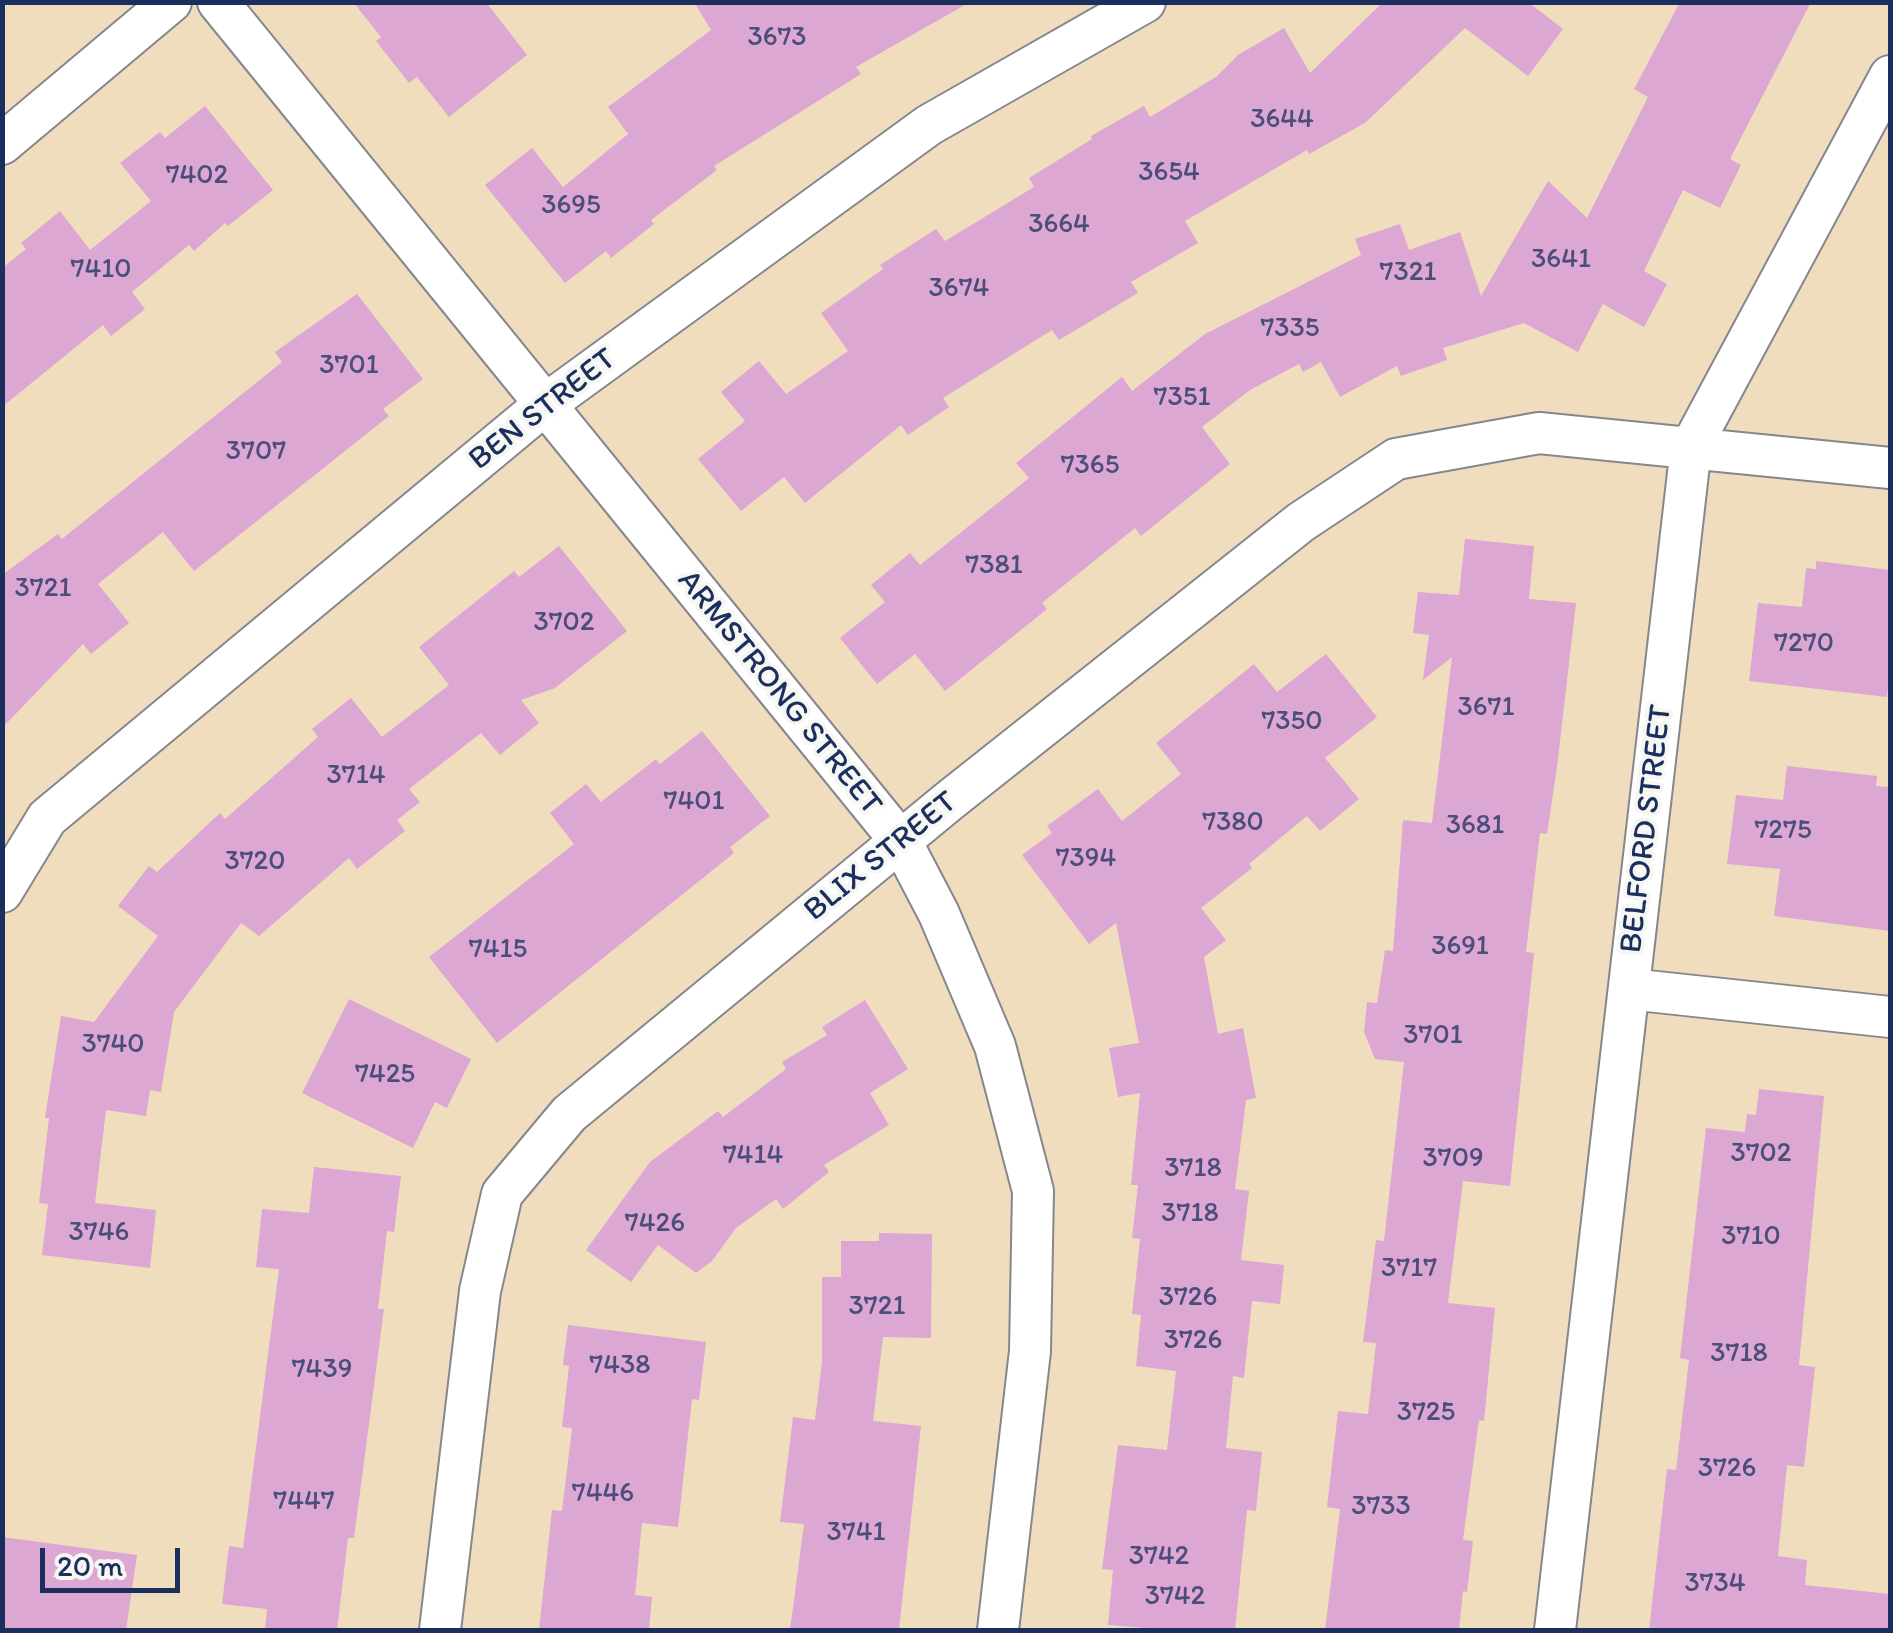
<!DOCTYPE html>
<html>
<head>
<meta charset="utf-8">
<style>
  body { margin:0 }
  #map { position:relative; width:1893px; height:1633px; overflow:hidden; background:#f0ddbe; font-family:Itim,sans-serif }
  canvas { display:block }
  .frame { position:absolute; inset:0; border:5px solid #1b2f5e; pointer-events:none }
  .scale { position:absolute; left:40px; top:1548px; width:140px; height:45px; box-sizing:border-box; border:5px solid #1b2f5e; border-top:0; padding-left:12px; font-size:30px; line-height:35px; white-space:nowrap; color:#1b2f5e; -webkit-text-stroke:8px #f6f6f2; paint-order:stroke }
</style>
</head>
<body>
<div id="map">
<canvas width="1893" height="1633"></canvas>
<div class="frame"></div>
<div class="scale">20 m</div>
</div>
<script>
const context = document.querySelector('canvas').getContext('2d');
context.lineJoin = 'round';
function paint(path, color) {
  context.fillStyle = color;
  context.fill(path, 'evenodd');
}
function toPath(rows) {
  const path = new Path2D();
  for (const r of rows) {
    path.moveTo(r[0], r[1]);
    for (let i = 2; i < r.length; i += 2) path.lineTo(r[i], r[i + 1]);
  }
  return path;
}
function trace(path, color, width, dash) {
  context.strokeStyle = color;
  context.lineWidth = width;
  context.lineCap = dash ? 'butt' : 'round';
  context.setLineDash(dash || []);
  context.stroke(path);
}
function write(font, color, halo, rows, align = 'center') {
  context.font = font + ' Itim,sans-serif';
  context.lineWidth = 8;
  context.setLineDash([]);
  context.textBaseline = 'middle';
  context.strokeStyle = halo;
  context.fillStyle = color;
  for (const [text, x, y, turn = 0] of rows) {
    context.save();
    context.translate(x, y);
    context.rotate((+turn || 0) * Math.PI / 180);
    context.textAlign = isNaN(turn) ? turn : align;
    if (halo) context.strokeText(text, 0, 0);
    context.fillText(text, 0, 0);
    context.restore();
  }
}
const building = toPath([
  [353,2,486,2,527,55,449,117,417,77,409,83,376,41,381,37],
  [694,2,970,2,856,67,861,74,714,166,717,170,651,220,654,224,611,258,606,251,565,283,485,185,532,148,563,187,628,134,608,107,711,30],
  [1383,2,1528,2,1563,29,1528,76,1465,28,1365,123,1309,154,1307,150,1185,221,1198,243,1131,282,1138,293,1059,340,1052,330,943,398,949,407,908,435,901,425,805,503,784,477,741,511,698,459,745,421,721,392,759,361,786,394,848,351,821,313,883,269,880,265,936,229,945,241,1034,187,1029,178,1092,139,1091,136,1144,106,1150,117,1216,77,1238,55,1284,28,1310,73],
  [1680,2,1811,2,1730,159,1741,165,1720,208,1683,190,1644,271,1667,284,1644,327,1603,304,1578,352,1524,323,1443,348,1447,360,1401,376,1397,366,1340,397,1321,362,1303,372,1299,364,1250,390,1202,427,1230,464,1141,536,1135,528,1042,603,1047,609,945,691,915,654,877,684,840,638,885,602,871,585,910,553,920,565,1029,478,1016,463,1122,377,1132,391,1205,334,1361,255,1355,239,1400,224,1409,250,1460,232,1481,296,1548,181,1587,218,1648,97,1634,89],
  [205,106,273,190,228,226,225,223,194,251,189,245,132,292,145,309,111,336,103,325,2,407,2,268,26,249,21,243,60,211,90,250,151,201,120,163,160,132,165,138],
  [357,294,423,379,383,409,389,416,194,571,163,532,98,584,129,623,91,654,83,644,2,728,2,575,58,534,62,539,282,362,275,352],
  [1465,539,1534,546,1529,599,1576,603,1557,767,1547,834,1540,833,1526,952,1534,953,1510,1186,1463,1181,1448,1303,1495,1308,1484,1421,1479,1420,1463,1540,1473,1541,1467,1592,1463,1591,1459,1630,1325,1630,1340,1509,1327,1507,1338,1411,1368,1414,1376,1343,1363,1342,1376,1240,1384,1241,1404,1062,1375,1059,1364,1032,1367,1002,1377,1003,1385,950,1393,951,1403,820,1432,823,1452,657,1423,680,1429,635,1413,633,1418,592,1459,595],
  [559,546,627,631,555,688,521,700,539,723,500,755,481,733,409,789,420,802,397,820,405,831,357,869,349,858,259,936,241,923,174,1012,161,1092,150,1090,146,1116,106,1110,95,1203,156,1210,150,1268,42,1255,48,1204,39,1203,49,1118,45,1118,61,1016,94,1022,158,936,118,906,149,866,157,872,220,813,225,819,318,737,312,729,351,698,382,737,449,685,419,647,514,571,519,577],
  [1816,561,1890,570,1890,689,1888,688,1887,697,1749,681,1758,603,1802,607,1806,568,1816,569],
  [1326,654,1377,717,1325,758,1359,799,1320,831,1307,816,1249,864,1252,868,1201,908,1226,940,1204,957,1218,1034,1243,1028,1256,1098,1246,1100,1235,1189,1249,1191,1241,1260,1284,1265,1280,1304,1252,1301,1244,1378,1233,1376,1226,1448,1262,1452,1256,1511,1247,1510,1235,1630,1172,1630,1108,1625,1113,1570,1102,1569,1118,1445,1167,1450,1176,1371,1136,1366,1141,1315,1132,1314,1140,1239,1132,1238,1138,1185,1131,1185,1140,1093,1118,1097,1109,1048,1139,1043,1116,923,1089,944,1022,855,1052,833,1047,826,1098,789,1122,821,1181,774,1156,743,1254,664,1277,692],
  [702,731,770,816,730,847,734,853,497,1043,429,957,574,844,550,813,586,784,601,802,656,759,660,764],
  [1787,766,1877,776,1876,786,1890,787,1890,931,1774,916,1780,869,1727,864,1736,795,1783,800],
  [349,999,471,1059,447,1108,435,1102,413,1148,302,1093],
  [865,1000,908,1069,870,1093,889,1125,824,1165,829,1172,783,1209,776,1199,736,1228,712,1261,696,1273,658,1245,631,1282,586,1250,650,1162,718,1111,723,1117,786,1069,782,1062,827,1035,822,1027],
  [1759,1089,1824,1096,1799,1365,1815,1367,1804,1467,1787,1465,1778,1556,1807,1560,1805,1585,1890,1594,1890,1630,1649,1630,1667,1469,1676,1470,1689,1360,1680,1358,1706,1128,1745,1132,1747,1114,1756,1115],
  [314,1167,401,1176,394,1232,387,1231,378,1309,384,1309,354,1538,348,1538,337,1630,265,1630,267,1609,222,1604,229,1546,243,1548,279,1269,256,1267,262,1209,309,1213],
  [879,1233,932,1234,931,1338,883,1337,873,1421,921,1426,899,1630,790,1630,804,1524,780,1522,793,1417,815,1420,822,1362,822,1277,841,1277,841,1241,879,1241],
  [568,1325,706,1342,699,1400,692,1399,678,1527,642,1523,635,1595,652,1597,649,1630,539,1630,552,1510,562,1511,572,1428,562,1427,569,1366,563,1365],
  [2,1537,137,1555,126,1630,2,1630]
]);
const minor = toPath([
  [218,2,902,843,939,914,995,1046,1033,1191,1030,1351,998,1630],
  [2,144,171,2],
  [2,892,47,818,543,406,929,125,1145,2],
  [1629,989,1890,1017],
  [440,1630,480,1291,502,1194,569,1114,949,801,1301,522,1396,459,1539,433,1890,468],
  [1555,1630,1691,447,1890,76]
]);
const numberNames = [
  ["3673",777,38],
  ["3644",1282,120],
  ["3654",1169,173],
  ["7402",197,176],
  ["3695",571,206],
  ["3664",1059,225],
  ["3641",1561,260],
  ["7410",101,270],
  ["7321",1408,273],
  ["3674",959,289],
  ["7335",1290,329],
  ["3701",349,366],
  ["7351",1182,398],
  ["3707",256,452],
  ["7365",1090,466],
  ["7381",994,566],
  ["3721",43,589],
  ["3702",564,623],
  ["7270",1804,644],
  ["3671",1486,708],
  ["7350",1292,722],
  ["3714",356,776],
  ["7401",694,802],
  ["7380",1233,823],
  ["3681",1475,826],
  ["7275",1783,831],
  ["7394",1086,859],
  ["3720",255,862],
  ["3691",1460,947],
  ["7415",498,950],
  ["3701",1433,1036],
  ["3740",113,1045],
  ["7425",385,1075],
  ["3702",1761,1154],
  ["7414",753,1156],
  ["3709",1453,1159],
  ["3718",1193,1169],
  ["3718",1190,1214],
  ["7426",655,1224],
  ["3746",99,1233],
  ["3710",1751,1237],
  ["3717",1409,1269],
  ["3726",1188,1298],
  ["3721",877,1307],
  ["3726",1193,1341],
  ["3718",1739,1354],
  ["7438",620,1366],
  ["7439",322,1370],
  ["3725",1426,1413],
  ["3726",1727,1469],
  ["7446",603,1494],
  ["7447",304,1502],
  ["3733",1381,1507],
  ["3741",856,1533],
  ["3742",1159,1557],
  ["3734",1715,1584],
  ["3742",1175,1597]
];
const streetNames = [
  ["BEN STREET",543,410,-38],
  ["ARMSTRONG STREET",779,693,51],
  ["BELFORD STREET",1647,829,-83],
  ["BLIX STREET",881,857,-39]
];
paint(building, '#dca7d3');
trace(minor, '#86868e', 44);
trace(minor, '#fff', 40);
write('28px', '#4b4d7b', null, numberNames);
write('32px', '#1b2f5e', '#f6f6f2', streetNames);
</script>
</body>
</html>
